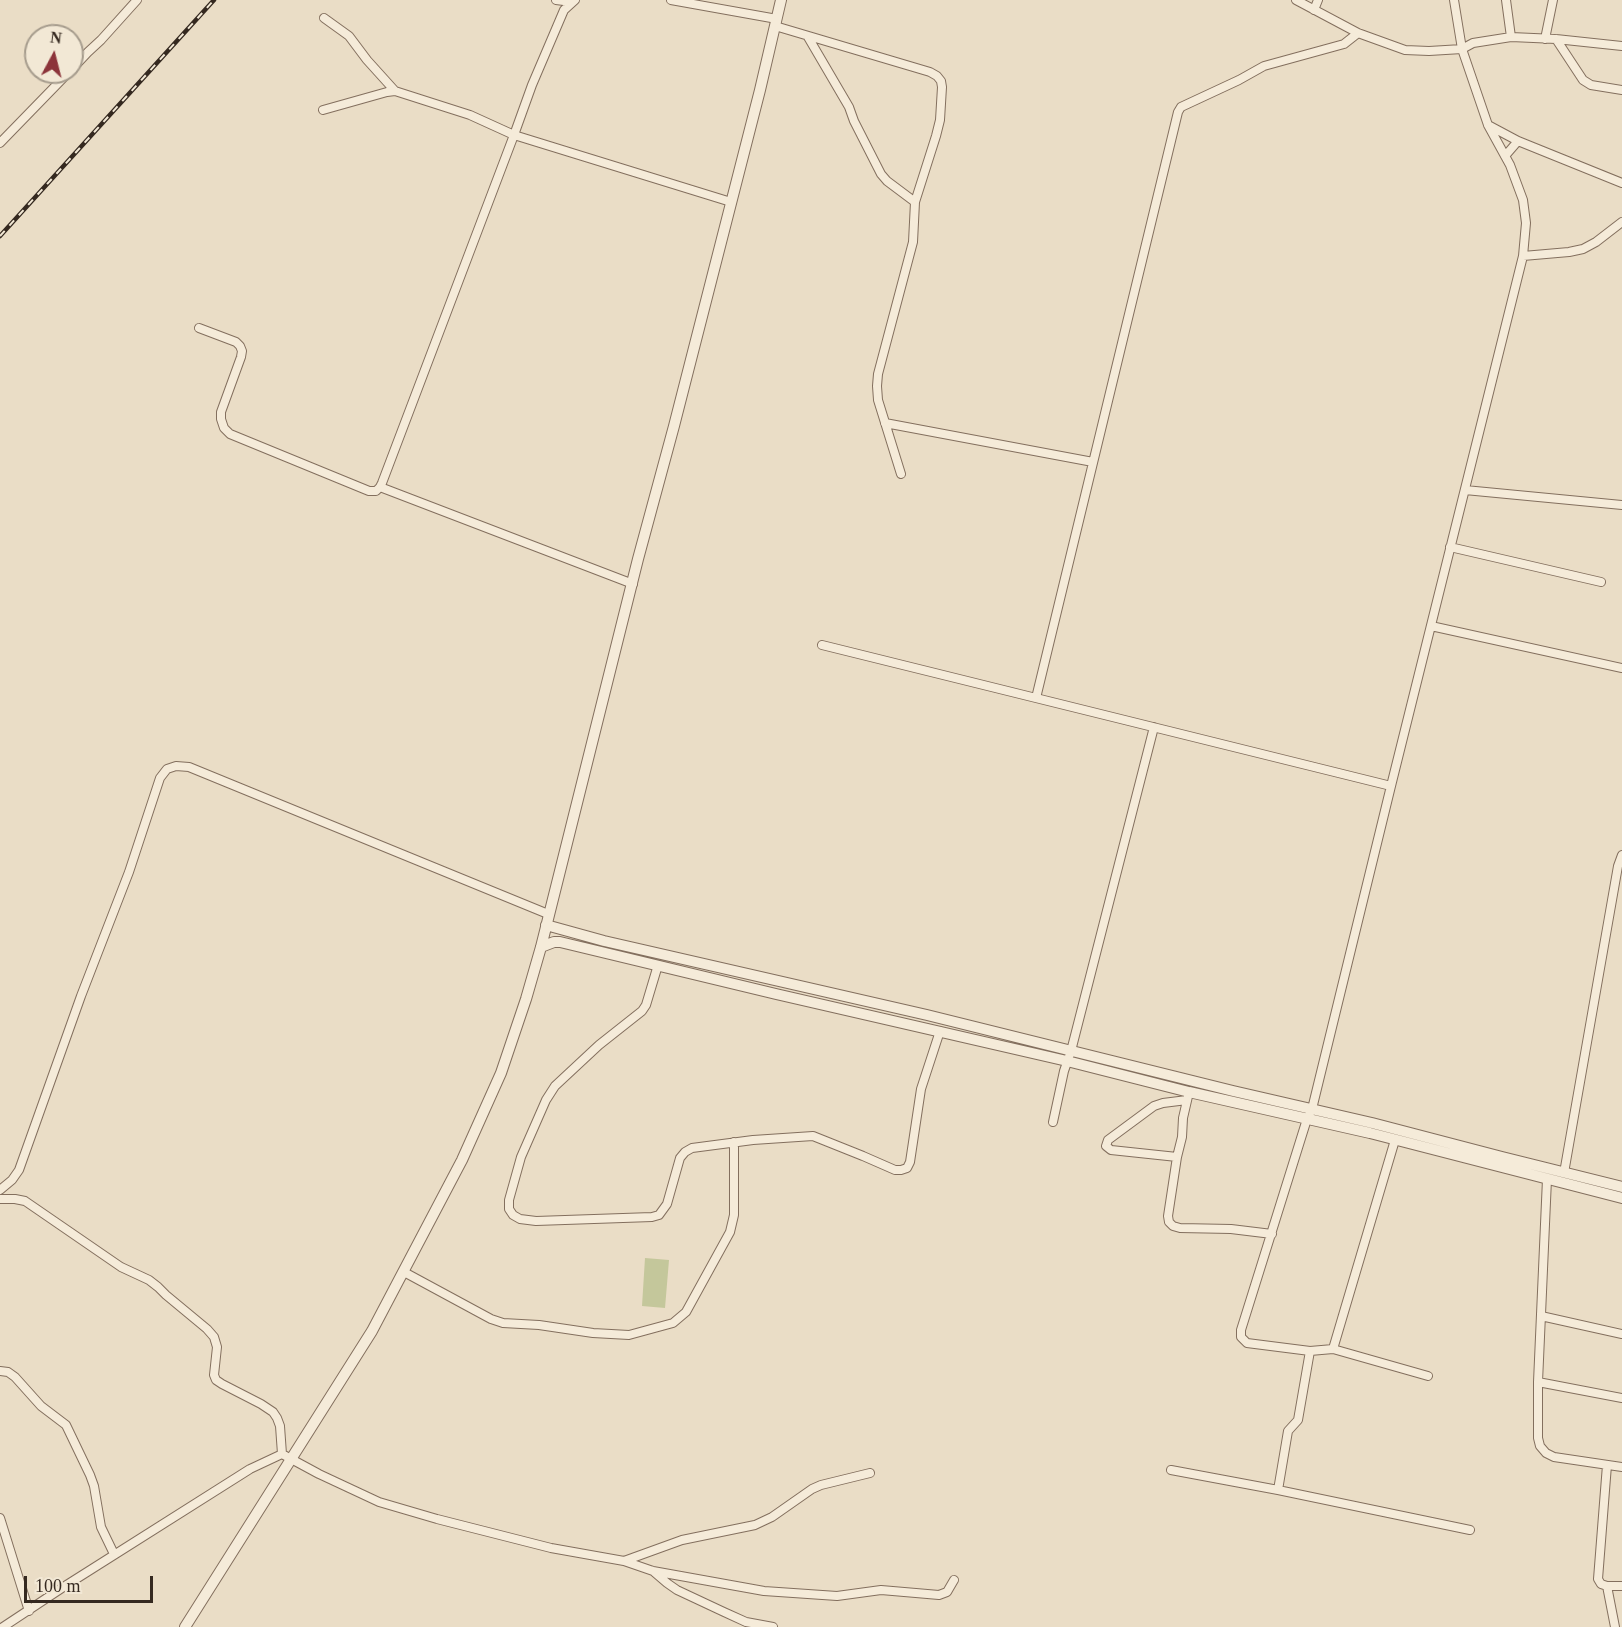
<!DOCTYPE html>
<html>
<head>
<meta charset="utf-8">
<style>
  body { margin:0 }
  #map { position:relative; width:1622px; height:1627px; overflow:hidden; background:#eaddc6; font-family:"Times New Roman",serif }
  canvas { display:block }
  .north { position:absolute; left:24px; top:24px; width:60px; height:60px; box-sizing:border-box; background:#f2e8d5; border:2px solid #a69c8d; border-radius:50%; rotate:7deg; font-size:16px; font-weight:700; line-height:24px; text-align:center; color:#352920 }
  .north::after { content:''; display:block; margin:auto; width:21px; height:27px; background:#8c343a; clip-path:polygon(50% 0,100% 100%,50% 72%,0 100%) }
  .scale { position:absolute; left:24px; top:1576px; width:129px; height:27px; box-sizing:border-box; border:3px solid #352920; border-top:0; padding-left:8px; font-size:18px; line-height:21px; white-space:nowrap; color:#352920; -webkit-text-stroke:4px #f2e8d5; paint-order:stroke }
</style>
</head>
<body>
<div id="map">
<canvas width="1622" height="1627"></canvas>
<div class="north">N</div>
<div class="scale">100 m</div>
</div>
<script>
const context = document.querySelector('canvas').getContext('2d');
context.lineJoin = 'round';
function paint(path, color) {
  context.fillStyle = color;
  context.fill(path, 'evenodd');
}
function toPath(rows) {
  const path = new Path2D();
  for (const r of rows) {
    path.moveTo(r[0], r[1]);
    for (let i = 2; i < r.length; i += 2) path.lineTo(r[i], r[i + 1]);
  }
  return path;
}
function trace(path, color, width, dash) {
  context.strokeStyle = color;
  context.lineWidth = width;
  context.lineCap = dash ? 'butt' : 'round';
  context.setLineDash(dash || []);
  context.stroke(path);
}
const green = toPath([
  [645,1258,669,1260,665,1308,642,1306]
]);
const minor = toPath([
  [556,0,572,2],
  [671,0,777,19],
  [1296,0,1358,33,1405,50,1429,51,1462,49,1473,43,1511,37,1556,39,1622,46],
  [1506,0,1511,37],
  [1314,10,1318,0],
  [324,18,349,36,367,60,395,91],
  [775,26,930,72,937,76,941,81,942,87,940,120,936,136,915,202,913,242,878,374,877,386,878,400,901,474],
  [808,37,849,107,854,121,881,174,887,181,915,202],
  [1545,39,1553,0],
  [1556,39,1583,80,1591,85,1622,90],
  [72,69,88,52,101,40,137,0],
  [323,110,387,92,395,91,470,115,514,135,532,85,564,10,575,0],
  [1488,125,1518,141,1622,183],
  [0,143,69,72],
  [1505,156,1518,141],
  [1523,256,1569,252,1583,249,1596,242,1622,222],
  [199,328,236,342,240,346,242,351,241,357,221,412,221,419,224,428,230,434,369,491,376,491,380,487,382,483,514,135,731,202],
  [885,423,1093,462],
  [380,487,633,584],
  [1465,490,1622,505],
  [1450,547,1601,582],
  [1431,626,1622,668],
  [822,645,1391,786],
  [1036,698,1178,112,1181,107,1239,80,1264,66,1344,44,1358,33],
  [658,965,646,1005,642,1011,599,1045,555,1086,546,1100,521,1157,509,1200,509,1209,513,1215,520,1219,536,1221,652,1217,659,1215,667,1204,680,1158,685,1152,692,1148,753,1140,813,1136,863,1156,895,1170,901,1170,907,1168,910,1162,921,1089,940,1031],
  [1189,1092,1183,1118,1182,1137,1177,1157,1168,1216,1169,1222,1173,1226,1180,1228,1231,1229,1272,1234],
  [1053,1122,1064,1071,1071,1051,1154,727],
  [1395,1140,1333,1349,1428,1376],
  [1177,1157,1111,1150,1106,1146,1108,1140,1154,1106,1163,1103,1187,1100],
  [1564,1173,1618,866,1622,855],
  [1547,1179,1538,1382,1538,1438,1540,1446,1546,1453,1554,1457,1622,1467],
  [0,1190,12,1180,19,1170,81,996,129,872,160,778,167,769,176,766,189,767,548,914],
  [0,1199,15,1199,25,1201,121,1267,149,1280,158,1287,166,1295,207,1329,214,1337,217,1347,214,1375,216,1380,222,1384,261,1404,273,1412,277,1418,280,1426,282,1454,319,1474,379,1502,437,1519,551,1548,624,1561,653,1571,764,1591,837,1596,881,1590,939,1595,947,1592,954,1580],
  [404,1272,491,1319,503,1323,539,1325,593,1333,629,1335,673,1323,686,1312,730,1232,734,1215,734,1142],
  [1541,1316,1622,1334],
  [1310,1351,1247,1343,1241,1337,1241,1330,1307,1119,1312,1109,1391,786,1523,256,1526,223,1523,200,1510,165,1488,125,1462,49,1454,0],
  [0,1371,8,1372,15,1377,41,1406,66,1425,90,1475,94,1486,101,1527,114,1554],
  [1538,1382,1622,1398],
  [1607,1465,1598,1579,1601,1584,1607,1586,1622,1586],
  [1171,1470,1278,1490,1470,1530],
  [1278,1490,1288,1431,1298,1420,1310,1351,1333,1349],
  [0,1518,29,1611],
  [624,1561,682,1540,755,1525,772,1517,812,1489,821,1485,870,1473],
  [653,1571,667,1583,677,1590,724,1612,746,1622,773,1627],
  [1607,1586,1615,1627],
  [3,1627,65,1586,250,1469,282,1454]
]);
const tertiary = toPath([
  [546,925,604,941,927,1015,1233,1091,1372,1123,1502,1157,1622,1187],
  [541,947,554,942,560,942,776,994,1067,1061,1189,1092,1370,1133,1622,1198],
  [185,1627,372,1331,462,1160,501,1073,526,999,541,947,638,559,674,426,760,90,781,0]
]);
const rail = toPath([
  [0,236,214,0]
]);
paint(green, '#c4c79b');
trace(minor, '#836f5e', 10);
trace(tertiary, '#836f5e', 12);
trace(minor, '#f5ebd9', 8);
trace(tertiary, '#f5ebd9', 10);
trace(rail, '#352920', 4.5);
trace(rail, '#f2e8d5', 2, [7]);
</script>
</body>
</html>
